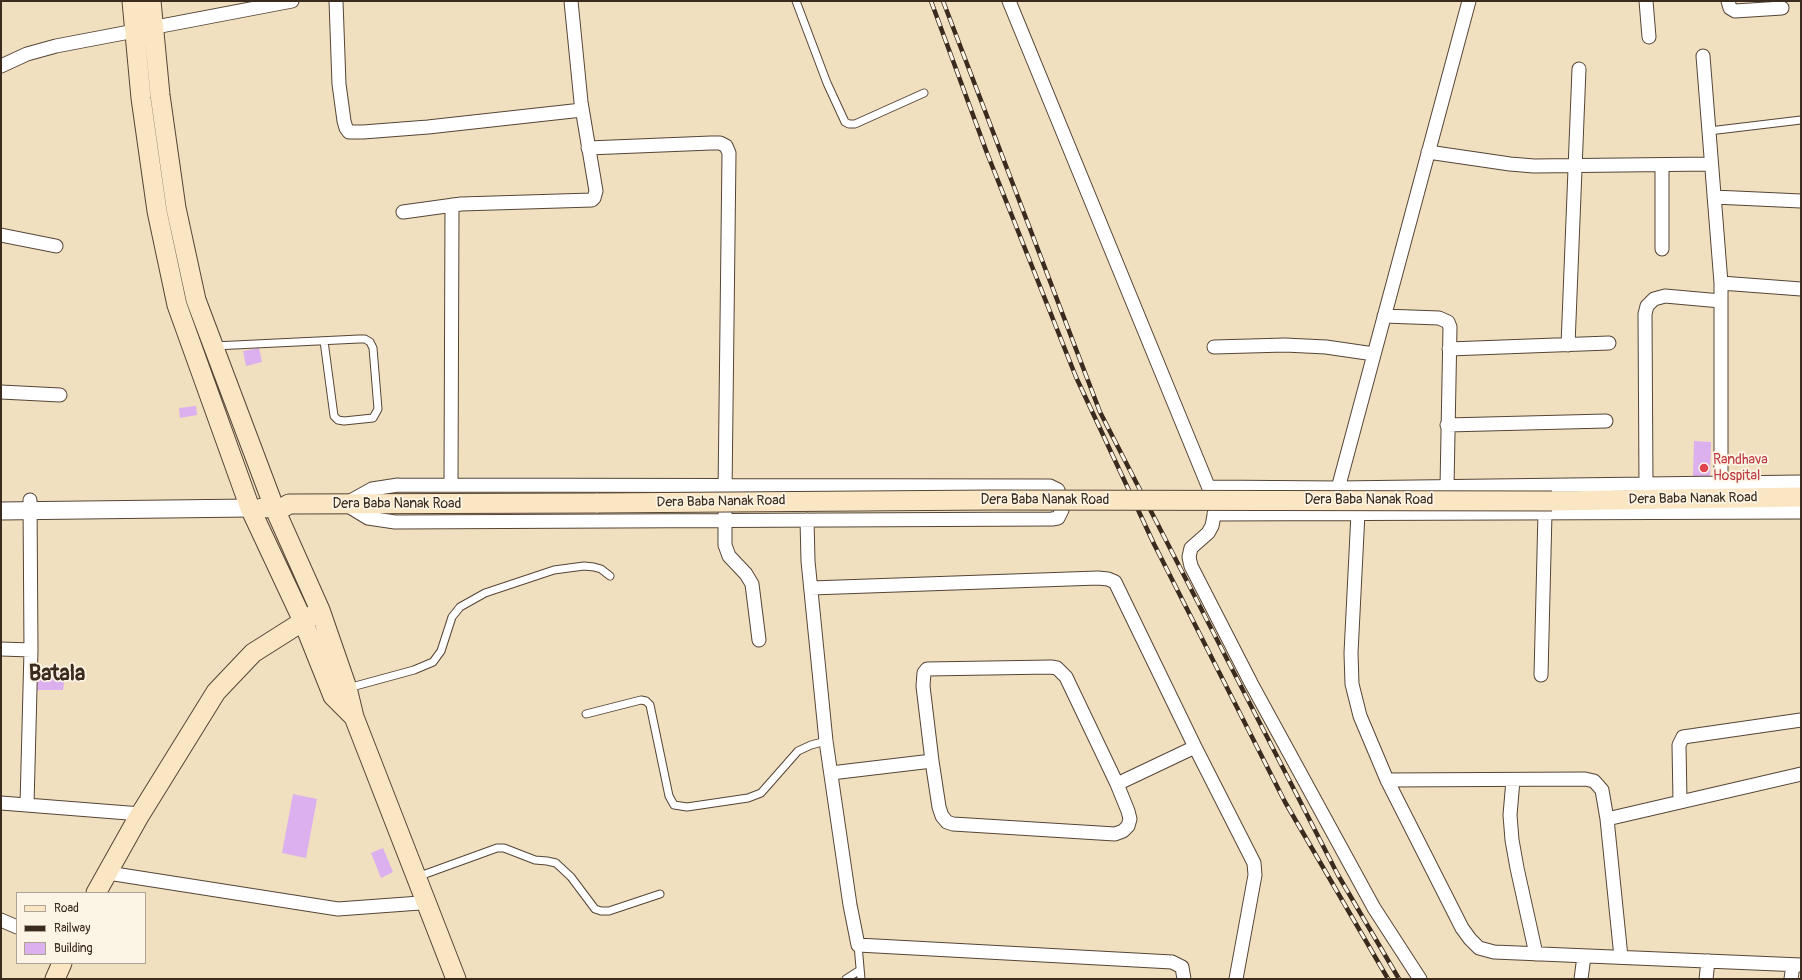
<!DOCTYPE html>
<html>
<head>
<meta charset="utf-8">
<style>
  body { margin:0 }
  #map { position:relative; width:1802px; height:980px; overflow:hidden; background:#f0e0c0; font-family:Pangolin,sans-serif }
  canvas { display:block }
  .frame { position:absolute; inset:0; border:2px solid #3b2a1e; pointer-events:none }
  .legend { position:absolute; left:16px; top:892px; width:130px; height:72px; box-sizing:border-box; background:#fcf5e5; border:1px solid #afa495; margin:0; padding:5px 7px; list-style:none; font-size:12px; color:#3b2a1e }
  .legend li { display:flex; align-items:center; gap:8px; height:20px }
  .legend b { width:20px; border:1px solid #afa495 }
</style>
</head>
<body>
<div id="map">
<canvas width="1802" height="980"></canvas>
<div class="frame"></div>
<ul class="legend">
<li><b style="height:5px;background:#fbe6c4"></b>Road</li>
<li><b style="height:5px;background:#3b2a1e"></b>Railway</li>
<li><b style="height:11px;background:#dcafee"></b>Building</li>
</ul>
</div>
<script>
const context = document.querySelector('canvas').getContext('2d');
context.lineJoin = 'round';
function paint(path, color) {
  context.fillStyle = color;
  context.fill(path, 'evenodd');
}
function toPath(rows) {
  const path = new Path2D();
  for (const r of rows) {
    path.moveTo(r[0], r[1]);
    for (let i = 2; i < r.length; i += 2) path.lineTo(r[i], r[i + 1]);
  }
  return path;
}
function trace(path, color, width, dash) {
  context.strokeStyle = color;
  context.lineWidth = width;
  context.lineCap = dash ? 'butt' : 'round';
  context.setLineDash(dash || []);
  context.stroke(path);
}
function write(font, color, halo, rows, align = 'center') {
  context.font = font + ' Pangolin,sans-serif';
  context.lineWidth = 3.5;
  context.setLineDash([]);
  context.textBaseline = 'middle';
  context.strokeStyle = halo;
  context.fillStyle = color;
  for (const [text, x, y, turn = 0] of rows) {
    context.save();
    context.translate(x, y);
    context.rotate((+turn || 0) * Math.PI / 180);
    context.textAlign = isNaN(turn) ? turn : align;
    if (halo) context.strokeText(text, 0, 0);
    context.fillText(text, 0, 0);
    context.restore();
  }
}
const building = toPath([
  [259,348,262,362,246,366,243,351],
  [196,406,197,415,180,418,179,408],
  [1694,441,1711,442,1710,477,1693,476],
  [39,670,66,670,63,690,37,690],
  [293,794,317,799,306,858,282,853],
  [383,848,393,872,381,878,371,853]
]);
const service = toPath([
  [796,1,827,83,845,122,849,124,855,124,924,93],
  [1709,131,1801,120],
  [214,346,359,339,365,339,370,342,373,348,378,409,373,418,344,421,338,420,334,416,324,341],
  [348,688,414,670,433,662,441,651,452,617,460,607,485,593,554,570,584,566,594,567,601,569,610,576],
  [586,714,641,700,646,701,650,705,669,796,674,805,687,807,748,798,761,793,798,751,811,745,826,741],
  [417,877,497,848,504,848,535,860,547,861,556,863,571,877,595,909,601,911,609,911,660,894],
  [858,945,861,979],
  [846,979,860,970]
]);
const minor = toPath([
  [336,1,339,84,344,121,346,128,349,132,363,132,428,127,582,110],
  [1009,1,1213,498,1215,510,1212,526,1208,533,1191,548,1189,557,1191,566,1251,683,1374,908,1420,979],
  [1646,1,1649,37],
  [1728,1,1730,8,1735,11,1782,8],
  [1703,56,1721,283,1721,483],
  [1,66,27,54,56,46,292,1],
  [588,148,711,143,720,143,726,146,729,153,725,493],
  [1428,152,1510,164,1534,166,1711,164],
  [1714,197,1801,201],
  [403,212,461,204,592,200,594,198,596,191,581,102,571,1],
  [1,235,56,246],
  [1662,249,1662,165],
  [1721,283,1801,289],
  [1384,316,1439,318,1448,322,1450,327,1447,487],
  [1568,345,1579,69],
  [1214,347,1285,345,1326,347,1374,354],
  [1449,349,1609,343],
  [1,392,60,395],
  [1447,425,1606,421],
  [1646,484,1645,314,1647,306,1654,299,1665,296,1721,301],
  [398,485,1050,486,1058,490,1062,510,1058,518,1052,519,395,522,368,518,345,504,372,489,398,485],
  [451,485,452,205],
  [1209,487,1338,488,1801,482],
  [1336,496,1469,1],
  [725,513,725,545,729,556,746,574,752,584,759,640],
  [1358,513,1351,653,1352,684,1360,716,1387,780,1462,928,1470,939,1479,948,1494,952,1801,965],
  [1214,514,1801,512],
  [807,520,808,561,826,741,850,905,858,945,1172,962,1182,967,1184,979],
  [811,588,1098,578,1108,579,1115,582,1195,747,1254,863,1255,875,1236,979],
  [1,649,31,650],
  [1541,675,1545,513],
  [932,761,923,686,924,673,927,669,1051,667,1057,668,1066,677,1117,784],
  [831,773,932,761,939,807,942,816,947,822,953,824,1115,834,1123,831,1128,826,1130,819,1128,811,1117,784,1195,747],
  [1387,780,1585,779,1594,781,1602,790,1607,819,1621,957],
  [1513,780,1510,815,1512,840,1517,868,1536,954],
  [1680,801,1679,745,1683,737,1801,720],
  [1,803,141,814],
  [27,805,31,650,30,500],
  [1607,819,1801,774],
  [108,873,338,909,420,903],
  [1,920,17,927],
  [1581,979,1584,956],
  [1706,979,1708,961],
  [1791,979,1793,965]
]);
const tertiary = toPath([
  [1,511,250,508]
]);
const secondary = toPath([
  [132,1,141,98,157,211,177,305,250,508,303,621,333,696,354,717],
  [151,1,160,95,176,208,196,300,274,507,320,610,347,688,354,717,456,979],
  [1552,501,1801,497],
  [262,508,284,507,289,504,598,503],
  [96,893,138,818,216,692,253,653,313,615],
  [55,979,62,963]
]);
const rail = toPath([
  [931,1,987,153,1076,377,1154,544,1285,802,1388,979],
  [943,1,1100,412,1338,875,1399,979]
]);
const secondaryBridge = toPath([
  [598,503,992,500,1552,501]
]);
const markers = [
  [1704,468,5,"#e0444e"]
];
const healthNames = [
  ["Randhava",1713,460],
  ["Hospital",1713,476]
];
const streetNames = [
  ["Dera Baba Nanak Road",1693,499,-1],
  ["Dera Baba Nanak Road",1045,500],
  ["Dera Baba Nanak Road",1369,500],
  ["Dera Baba Nanak Road",721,502,-1],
  ["Dera Baba Nanak Road",397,504]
];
const townNames = [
  ["Batala",57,674]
];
paint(building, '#dcafee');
trace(service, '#564536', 9);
trace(minor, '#564536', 15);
trace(tertiary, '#564536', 19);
trace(secondary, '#564536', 21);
trace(service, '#fff', 7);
trace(minor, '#fff', 13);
trace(tertiary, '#fff', 17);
trace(secondary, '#fbe6c4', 19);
trace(rail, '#3b2a1e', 4.5);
trace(rail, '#fcf5e5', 3, [9]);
trace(secondaryBridge, '#564536', 21, []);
trace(secondaryBridge, '#fbe6c4', 19);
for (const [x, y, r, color] of markers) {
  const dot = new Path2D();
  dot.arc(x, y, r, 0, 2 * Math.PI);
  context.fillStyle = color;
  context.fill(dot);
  trace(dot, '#fcf5e5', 1.5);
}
write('14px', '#be3a42', '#fcf5e5', healthNames, 'left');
write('14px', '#3b2a1e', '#fcf5e5', streetNames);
write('bold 22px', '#3b2a1e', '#fcf5e5', townNames);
</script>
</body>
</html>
